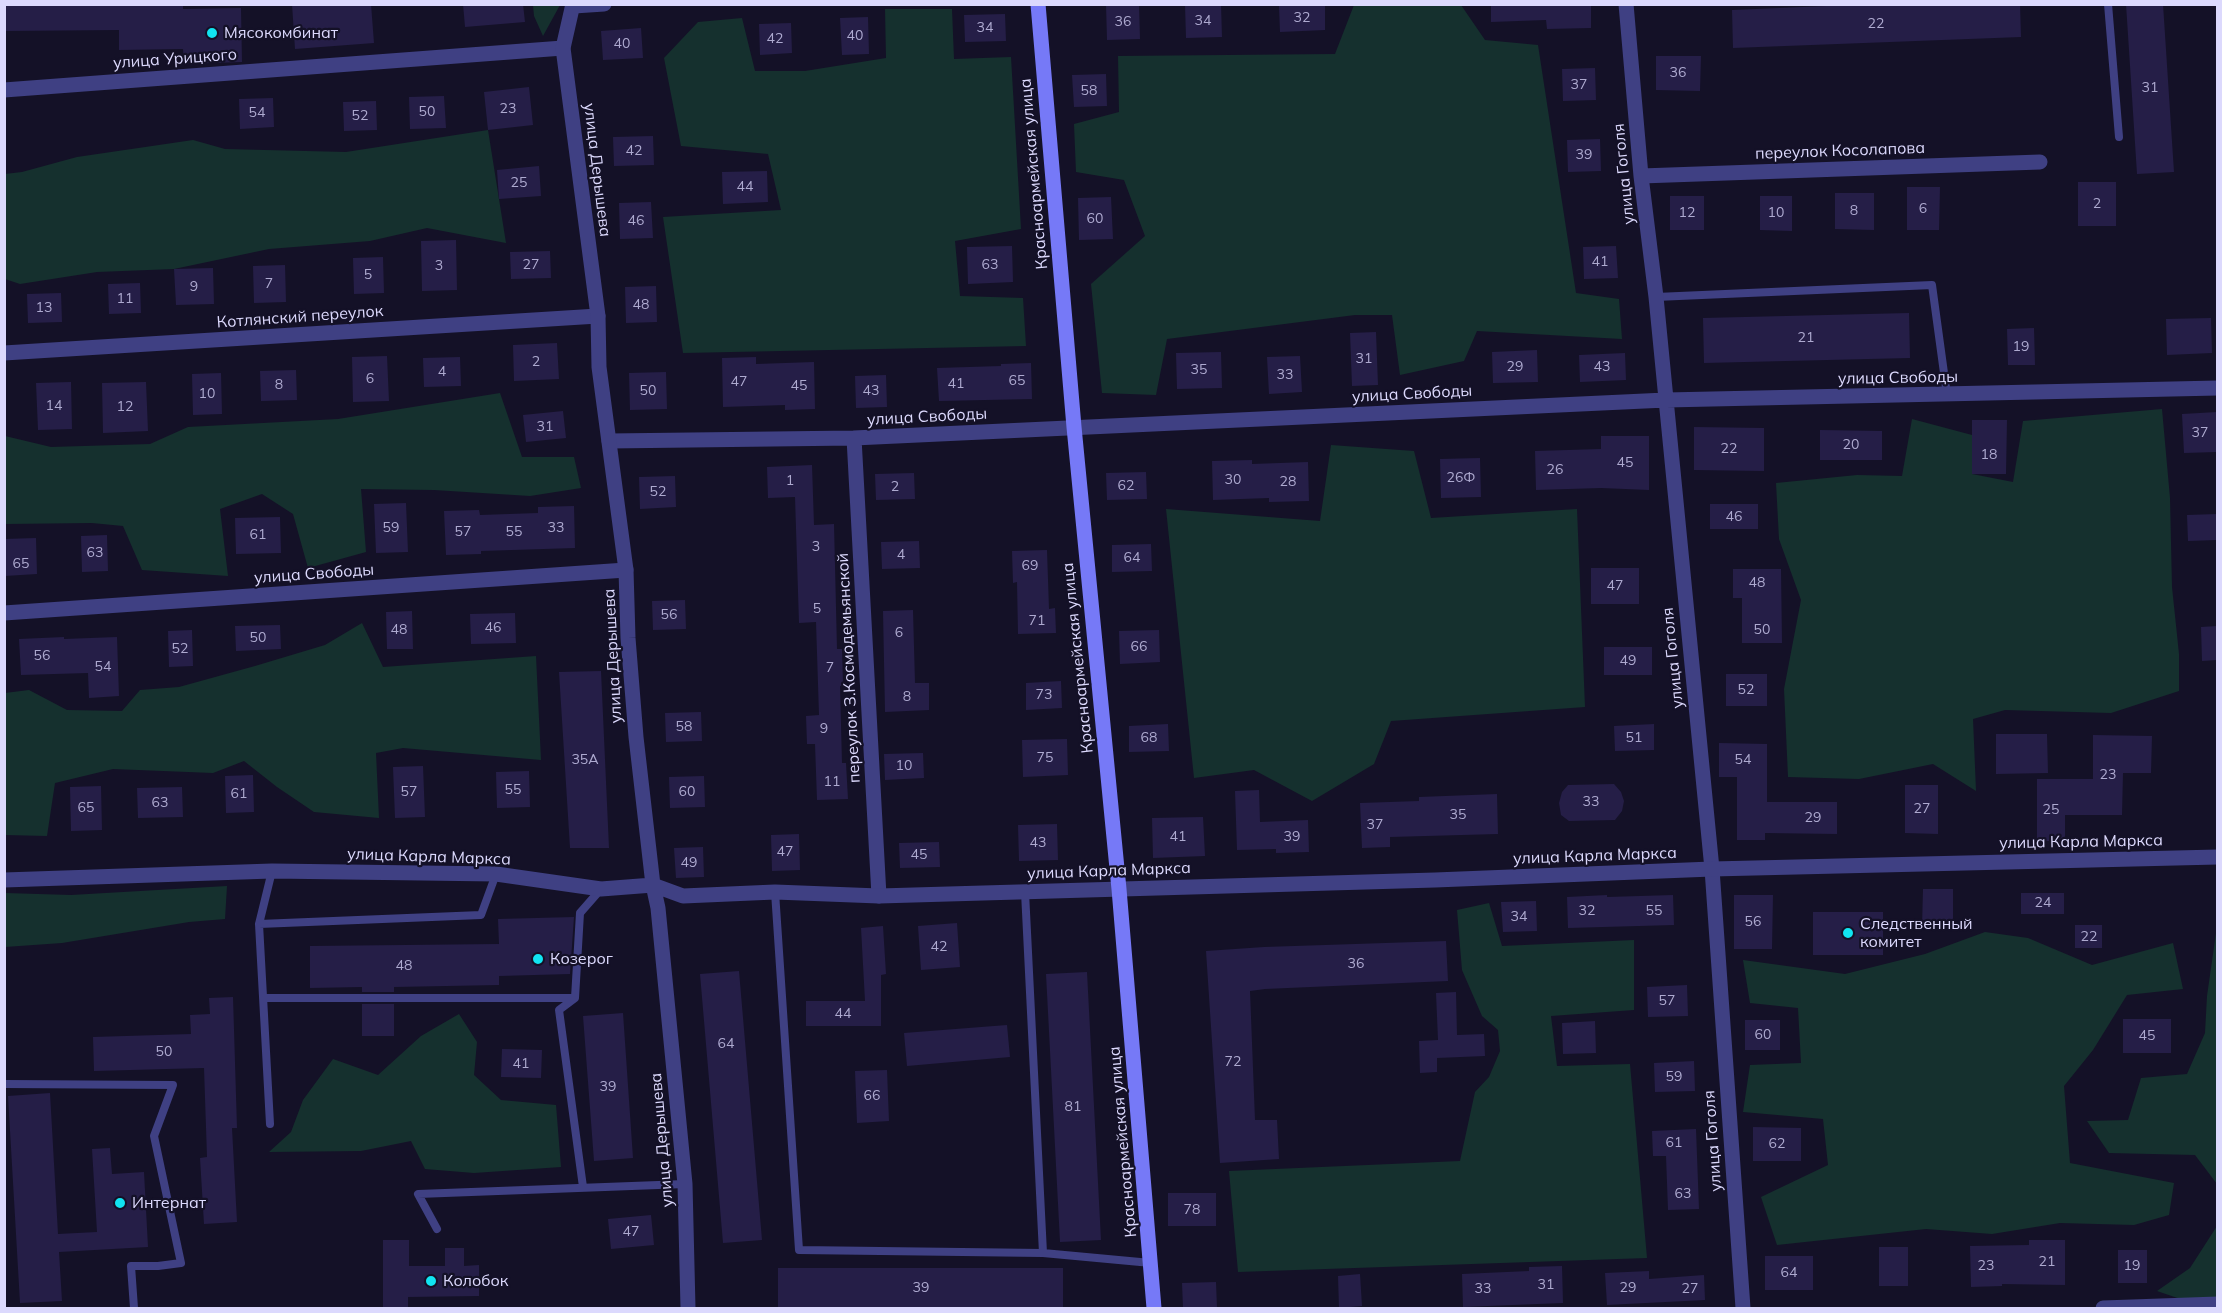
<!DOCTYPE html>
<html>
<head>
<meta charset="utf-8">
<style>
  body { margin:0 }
  #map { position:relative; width:2222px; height:1313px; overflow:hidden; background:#141127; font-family:Mulish,sans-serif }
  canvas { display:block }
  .frame { position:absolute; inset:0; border:6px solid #dcd9fd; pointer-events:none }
</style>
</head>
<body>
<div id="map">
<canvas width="2222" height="1313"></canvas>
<div class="frame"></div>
</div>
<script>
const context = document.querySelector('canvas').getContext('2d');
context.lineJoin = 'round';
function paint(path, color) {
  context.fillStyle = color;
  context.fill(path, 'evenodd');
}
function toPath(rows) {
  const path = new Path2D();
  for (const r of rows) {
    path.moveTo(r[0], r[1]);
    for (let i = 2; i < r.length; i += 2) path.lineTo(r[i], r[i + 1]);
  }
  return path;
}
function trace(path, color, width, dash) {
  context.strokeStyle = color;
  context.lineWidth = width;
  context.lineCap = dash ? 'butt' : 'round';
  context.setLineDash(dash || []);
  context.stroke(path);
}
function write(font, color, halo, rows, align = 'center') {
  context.font = font + ' Mulish,sans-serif';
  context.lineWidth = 4.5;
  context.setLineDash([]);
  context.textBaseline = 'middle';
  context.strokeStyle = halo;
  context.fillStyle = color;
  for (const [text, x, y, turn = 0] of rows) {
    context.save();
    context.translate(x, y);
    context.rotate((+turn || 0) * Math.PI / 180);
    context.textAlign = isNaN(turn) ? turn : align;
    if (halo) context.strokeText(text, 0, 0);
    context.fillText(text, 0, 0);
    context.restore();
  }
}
const green = toPath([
  [533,5,560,5,543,36,534,16],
  [1354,5,1461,5,1485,40,1538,45,1576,293,1619,299,1622,339,1477,331,1464,361,1400,375,1392,315,1355,315,1167,339,1156,395,1102,393,1091,284,1145,236,1124,180,1076,172,1074,124,1119,112,1118,56,1335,54],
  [885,9,952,9,954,59,1011,57,1021,229,955,241,960,296,1023,298,1026,346,683,353,663,217,781,210,768,154,681,146,664,58,698,22,742,18,755,71,805,71,886,58],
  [488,130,506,243,427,228,370,241,269,249,174,269,97,272,20,284,5,279,5,174,22,172,77,157,193,140,225,149,346,152],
  [500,393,522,457,574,457,581,488,530,496,434,490,361,489,366,552,308,568,293,514,262,494,220,509,228,576,142,570,123,526,92,523,5,524,5,436,51,447,150,444,188,427,338,419],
  [2162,409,2170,498,2172,587,2179,654,2179,691,2111,713,2005,710,1973,719,1976,791,1933,764,1859,779,1788,777,1784,689,1801,600,1779,539,1776,483,1857,475,1902,476,1912,419,1972,435,1972,474,2013,482,2023,421],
  [1331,445,1414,451,1431,518,1577,509,1585,707,1391,721,1374,764,1312,801,1254,770,1194,778,1166,509,1320,521],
  [362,623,383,667,536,656,541,760,403,748,376,753,379,818,314,812,277,787,244,761,213,773,113,769,55,783,47,836,5,835,5,693,29,690,67,710,122,711,140,690,179,687,255,666,325,645],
  [227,886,225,919,189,922,62,943,5,947,5,893,71,895],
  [1489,903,1502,946,1634,940,1634,1010,1551,1016,1557,1066,1630,1064,1647,1258,1238,1272,1229,1171,1460,1161,1475,1092,1489,1077,1500,1051,1498,1030,1482,1016,1462,970,1457,910],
  [2217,926,2217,1184,2195,1155,2109,1153,2087,1121,2128,1120,2141,1078,2187,1074,2205,1033,2207,996],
  [1985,932,2028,938,2092,965,2173,943,2183,989,2127,995,2093,1050,2064,1086,2070,1163,2174,1183,2169,1215,2134,1225,2060,1223,1992,1234,1926,1229,1777,1245,1761,1197,1828,1165,1823,1119,1743,1112,1750,1065,1801,1063,1798,1008,1750,1003,1743,960,1845,974,1925,954],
  [459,1014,477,1042,474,1075,501,1100,556,1105,561,1167,474,1173,425,1169,411,1141,361,1151,269,1152,291,1132,303,1100,333,1059,378,1075,421,1036],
  [2217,1226,2217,1299,2198,1305,2157,1291,2190,1268]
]);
const building = toPath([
  [4,4,183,4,183,9,241,8,242,62,184,64,183,49,119,50,119,30,4,31],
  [292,4,371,4,374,43,295,49],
  [463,4,523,4,525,22,465,27],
  [1106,4,1139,4,1140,39,1107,40],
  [1221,4,1222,37,1186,38,1185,5],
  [1325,4,1325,30,1280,32,1279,6],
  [1491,4,1591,4,1591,28,1547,29,1546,20,1491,22],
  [1873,4,2020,4,2021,37,1733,48,1732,10],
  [2126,4,2163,4,2174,172,2137,174],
  [1005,14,1006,41,965,42,964,15],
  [868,17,869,54,842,55,840,18],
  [791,23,792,53,760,55,759,24],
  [641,28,643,58,603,60,601,31],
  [1656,56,1701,56,1700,91,1656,90],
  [1595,68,1596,100,1563,101,1562,69],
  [1106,74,1107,106,1074,107,1072,75],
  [529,87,533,125,488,130,484,92],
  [444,96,446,128,410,129,409,97],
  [273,98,274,127,240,129,239,99],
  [376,101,377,130,344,131,343,102],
  [653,136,654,165,614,166,613,137],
  [1600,139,1601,171,1568,172,1567,140],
  [539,166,541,196,499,199,497,170],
  [767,171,768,202,723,204,722,172],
  [2078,182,2116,182,2116,226,2078,226],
  [1907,187,1940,187,1939,230,1907,230],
  [1835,193,1874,193,1874,230,1835,229],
  [1670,196,1704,196,1704,230,1670,230],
  [1760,196,1792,196,1792,231,1760,230],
  [1111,197,1113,239,1079,240,1078,198],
  [651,202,653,238,620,239,619,203],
  [456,240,457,290,422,291,421,241],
  [1012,246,1013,282,968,284,967,247],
  [1616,246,1618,278,1584,279,1583,247],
  [550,251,551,278,511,279,510,252],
  [383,257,384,293,354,294,353,258],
  [285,265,286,302,254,303,253,266],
  [213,268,214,304,176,305,174,269],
  [140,283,141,313,109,314,108,284],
  [656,286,657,322,626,323,625,287],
  [61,293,62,322,28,323,27,294],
  [1909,313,1910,358,1704,363,1703,318],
  [2211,318,2212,353,2167,355,2166,319],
  [2034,328,2035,365,2008,365,2007,329],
  [1376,332,1378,385,1352,386,1350,333],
  [557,343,559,379,514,381,513,345],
  [1537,350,1538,382,1493,383,1492,352],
  [1221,352,1222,388,1177,389,1176,353],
  [1625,353,1626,380,1580,382,1579,355],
  [387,356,389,401,353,402,352,357],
  [1300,356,1302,392,1269,394,1267,357],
  [460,357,461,386,424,387,423,358],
  [756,357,756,364,814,362,815,409,785,410,785,405,723,407,722,358],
  [1031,363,1032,399,939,401,937,368,1001,366,1001,364],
  [296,370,297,400,261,401,260,371],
  [666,372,667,409,630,410,629,373],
  [221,373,222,414,193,415,192,374],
  [886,375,887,407,856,408,855,376],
  [71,382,72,429,38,430,36,383],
  [146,382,148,431,103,433,102,383],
  [563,411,566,438,526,442,523,415],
  [2217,412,2217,452,2184,453,2182,414],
  [1972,420,2007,420,2006,474,1972,474],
  [1694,427,1764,428,1764,471,1694,470],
  [1820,430,1882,431,1882,460,1820,460],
  [1601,436,1649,436,1649,490,1601,488,1536,490,1535,451,1601,449],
  [1480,458,1481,497,1441,498,1440,459],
  [1252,460,1252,464,1308,462,1309,501,1269,502,1269,498,1213,500,1212,461],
  [812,465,814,525,834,524,837,649,842,649,843,685,840,686,842,763,846,763,848,799,817,800,815,744,807,744,806,716,819,715,816,622,799,623,795,497,768,498,767,467],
  [1146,472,1147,499,1107,500,1106,473],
  [914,473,915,499,876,500,875,474],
  [675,476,676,507,640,509,639,477],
  [406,503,408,552,376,553,374,504],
  [1710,504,1758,504,1758,529,1710,529],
  [574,506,575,548,481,551,481,554,446,555,444,511,479,510,480,515,538,513,538,507],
  [2217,514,2217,540,2188,541,2187,515],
  [280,517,281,553,236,554,235,518],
  [107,535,108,571,82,572,81,536],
  [36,538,37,574,5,576,4,539],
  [919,541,920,568,882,569,881,542],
  [1151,544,1152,571,1112,572,1112,545],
  [1047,550,1049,609,1055,608,1056,633,1018,634,1017,582,1013,583,1012,551],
  [1591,568,1639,568,1639,604,1591,604],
  [1733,569,1781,569,1782,643,1742,643,1742,598,1733,598],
  [685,600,686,629,653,630,652,601],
  [913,610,915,683,929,683,929,710,885,712,883,611],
  [412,611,413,649,387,649,386,612],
  [515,613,516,643,471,644,470,614],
  [280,625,281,649,236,651,235,626],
  [2217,626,2217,660,2202,661,2201,627],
  [192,630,193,666,169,667,168,631],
  [1159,630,1160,662,1120,664,1119,631],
  [64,637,64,639,117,637,119,696,89,698,88,673,21,675,19,639],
  [1604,647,1652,647,1652,675,1604,675],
  [601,671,609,848,570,848,559,672],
  [1726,674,1767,674,1767,706,1726,706],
  [1061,681,1062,708,1026,710,1026,683],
  [701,712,702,741,666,742,665,713],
  [1168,724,1169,751,1129,752,1129,726],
  [1654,724,1654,750,1615,751,1614,726],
  [1996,734,2047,734,2048,773,1996,774],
  [2093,735,2152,736,2151,773,2123,773,2122,815,2065,815,2065,841,2037,841,2037,779,2093,779],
  [1067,739,1068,775,1023,777,1022,740],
  [1719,743,1767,744,1767,802,1837,802,1837,834,1765,833,1765,840,1737,840,1737,777,1719,777],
  [923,753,924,778,885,780,884,754],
  [423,766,425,817,395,818,393,767],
  [529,771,530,807,497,808,496,772],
  [253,775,254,812,226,813,225,776],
  [704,776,705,807,670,808,669,777],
  [1614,784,1621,792,1624,801,1622,811,1615,820,1569,821,1561,815,1559,803,1562,792,1568,785],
  [1905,785,1938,785,1938,834,1905,833],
  [101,786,102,830,71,831,70,787],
  [182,787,183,817,138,818,137,788],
  [1259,790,1260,822,1308,820,1309,852,1276,853,1276,849,1237,850,1235,791],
  [1497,794,1498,834,1390,837,1390,847,1362,848,1360,803,1419,801,1419,797],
  [1203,817,1205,856,1153,858,1152,818],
  [1057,824,1058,860,1019,861,1018,825],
  [799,834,800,870,772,871,771,835],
  [939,842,940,867,900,868,899,843],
  [703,847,704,877,676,878,674,848],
  [1923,889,1953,889,1953,927,1922,927],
  [2021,893,2064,893,2064,914,2021,914],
  [1607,895,1607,897,1673,895,1674,925,1568,928,1567,897],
  [1734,895,1773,895,1772,949,1734,949],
  [1536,901,1537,931,1503,932,1501,902],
  [1813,912,1883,912,1883,955,1813,955],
  [574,917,570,974,499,976,499,985,394,987,394,992,362,992,362,987,310,988,310,946,499,944,498,919],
  [957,923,960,967,921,970,918,926],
  [2075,925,2102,925,2102,948,2075,948],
  [883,926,886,974,881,975,881,1026,806,1026,806,1001,865,1001,861,928],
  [1446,941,1448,981,1265,989,1250,991,1255,1120,1277,1120,1279,1159,1220,1163,1206,951,1264,947],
  [739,971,762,1240,723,1243,700,974],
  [1087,972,1101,1240,1060,1242,1046,974],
  [1687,985,1688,1016,1648,1017,1647,987],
  [1456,992,1457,1035,1484,1034,1485,1056,1437,1058,1437,1072,1420,1073,1419,1041,1438,1040,1436,993],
  [233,997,237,1128,232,1128,237,1222,204,1224,200,1158,207,1157,204,1068,94,1071,93,1037,191,1034,190,1015,210,1014,209,998],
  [362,1004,394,1004,394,1036,362,1036],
  [623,1013,633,1158,594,1161,583,1016],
  [2123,1019,2171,1019,2171,1053,2123,1053],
  [1745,1020,1780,1020,1780,1050,1745,1050],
  [1595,1021,1596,1053,1563,1054,1562,1023],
  [1007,1025,1010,1057,907,1066,904,1033],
  [502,1049,542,1050,541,1078,501,1077],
  [1694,1061,1695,1091,1655,1092,1654,1063],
  [887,1070,889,1121,857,1123,855,1071],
  [50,1093,58,1234,97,1232,92,1149,110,1148,112,1174,144,1172,148,1247,59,1252,62,1301,20,1303,8,1096],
  [1753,1127,1801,1128,1801,1161,1753,1161],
  [1696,1129,1699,1209,1668,1210,1666,1156,1653,1156,1652,1131],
  [1168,1193,1216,1193,1216,1226,1168,1226],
  [651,1215,654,1245,611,1249,608,1219],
  [383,1240,409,1240,409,1266,445,1266,445,1248,464,1248,464,1266,479,1265,479,1296,408,1297,408,1308,383,1308],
  [2029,1240,2065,1240,2065,1285,2002,1284,2002,1286,1971,1287,1970,1246,2029,1245],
  [1879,1247,1908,1247,1908,1286,1879,1286],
  [2118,1250,2147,1250,2147,1283,2118,1283],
  [1765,1256,1813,1256,1813,1290,1765,1290],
  [1562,1266,1563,1303,1463,1307,1462,1274,1529,1271,1529,1267],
  [778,1268,1063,1268,1063,1308,778,1308],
  [1649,1271,1649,1279,1704,1275,1705,1300,1607,1305,1605,1273],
  [1360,1274,1362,1306,1339,1308,1338,1276],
  [1216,1282,1217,1308,1183,1308,1182,1283]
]);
const service = toPath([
  [2108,4,2119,137],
  [1656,297,1932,285,1947,395],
  [272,871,259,924,481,915,496,874],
  [775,892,799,1250,1043,1253,1151,1263],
  [1025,892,1043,1253],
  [259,924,270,1124],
  [264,998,574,998],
  [4,1084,173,1085,154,1136,181,1263,158,1266,131,1266,134,1308],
  [583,1187,559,1010,575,998,580,913,601,889],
  [437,1229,418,1194,685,1184]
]);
const minor = toPath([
  [1626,4,1641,176,1656,297,1712,869,1743,1308],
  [4,90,563,48],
  [1641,176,2040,162],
  [4,353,598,316],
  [854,438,879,896],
  [609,441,854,438,1666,400,2218,388],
  [4,613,626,570],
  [2103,1308,2218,1304]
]);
const tertiary = toPath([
  [573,4,563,48,598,316,599,367,626,570,628,638,636,737,653,885,658,908,685,1184,688,1308],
  [574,6,604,4],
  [4,880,272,871,496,874,601,889,653,885,683,896,775,892,879,896,1435,880,1712,869,2218,857]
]);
const secondary = toPath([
  [1038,4,1074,427,1119,889,1154,1308]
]);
const markers = [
  [212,33,6,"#11e4f1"],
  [1848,933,6,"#11e4f1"],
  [538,959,6,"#11e4f1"],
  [120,1203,6,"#11e4f1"],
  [431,1281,6,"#11e4f1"]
];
const numberNames = [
  ["32",1302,18],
  ["34",1203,21],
  ["36",1123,22],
  ["22",1876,24],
  ["34",985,28],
  ["40",855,36],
  ["42",775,39],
  ["40",622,44],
  ["36",1678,73],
  ["37",1579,85],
  ["31",2150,88],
  ["58",1089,91],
  ["23",508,109],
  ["50",427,112],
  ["54",257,113],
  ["52",360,116],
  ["42",634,151],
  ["39",1584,155],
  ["25",519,183],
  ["44",745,187],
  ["2",2097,204],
  ["6",1923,209],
  ["8",1854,211],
  ["12",1687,213],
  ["10",1776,213],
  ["60",1095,219],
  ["46",636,221],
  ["41",1600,262],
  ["27",531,265],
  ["63",990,265],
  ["3",439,266],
  ["5",368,275],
  ["7",269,284],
  ["9",194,287],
  ["11",125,299],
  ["48",641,305],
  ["13",44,308],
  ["21",1806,338],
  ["19",2021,347],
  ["31",1364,359],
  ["2",536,362],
  ["29",1515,367],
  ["43",1602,367],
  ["35",1199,370],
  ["4",442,372],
  ["33",1285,375],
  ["6",370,379],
  ["65",1017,381],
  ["47",739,382],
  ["41",956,384],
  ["8",279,385],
  ["45",799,386],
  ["50",648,391],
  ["43",871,391],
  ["10",207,394],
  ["14",54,406],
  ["12",125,407],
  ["31",545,427],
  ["37",2200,433],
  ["20",1851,445],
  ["22",1729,449],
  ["18",1989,455],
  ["45",1625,463],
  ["26",1555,470],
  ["26Ф",1461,478],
  ["30",1233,480],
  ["1",790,481],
  ["28",1288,482],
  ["62",1126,486],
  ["2",895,487],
  ["52",658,492],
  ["46",1734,517],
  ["59",391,528],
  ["33",556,528],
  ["57",463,532],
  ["55",514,532],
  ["61",258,535],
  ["3",816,547],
  ["63",95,553],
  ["4",901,555],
  ["64",1132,558],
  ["65",21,564],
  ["69",1030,566],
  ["48",1757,583],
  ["47",1615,586],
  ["5",817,609],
  ["56",669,615],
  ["71",1037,621],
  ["46",493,628],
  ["48",399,630],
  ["50",1762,630],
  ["6",899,633],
  ["50",258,638],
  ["66",1139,647],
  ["52",180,649],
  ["56",42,656],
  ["49",1628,661],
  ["54",103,667],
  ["7",830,668],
  ["52",1746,690],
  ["73",1044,695],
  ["8",907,697],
  ["58",684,727],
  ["9",824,729],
  ["68",1149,738],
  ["51",1634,738],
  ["75",1045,758],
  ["35А",585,760],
  ["54",1743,760],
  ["10",904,766],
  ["23",2108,775],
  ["11",832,782],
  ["55",513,790],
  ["57",409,792],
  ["60",687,792],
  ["61",239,794],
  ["33",1591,802],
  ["63",160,803],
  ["65",86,808],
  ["27",1922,809],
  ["25",2051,810],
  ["35",1458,815],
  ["29",1813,818],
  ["37",1375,825],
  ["41",1178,837],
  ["39",1292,837],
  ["43",1038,843],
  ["47",785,852],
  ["45",919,855],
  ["49",689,863],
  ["24",2043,903],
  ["32",1587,911],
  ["55",1654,911],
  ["34",1519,917],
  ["56",1753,922],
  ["22",2089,937],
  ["42",939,947],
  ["36",1356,964],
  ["48",404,966],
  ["57",1667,1001],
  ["44",843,1014],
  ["60",1763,1035],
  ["45",2147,1036],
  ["64",726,1044],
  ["50",164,1052],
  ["72",1233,1062],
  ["41",521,1064],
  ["59",1674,1077],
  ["39",608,1087],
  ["66",872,1096],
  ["81",1073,1107],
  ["61",1674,1143],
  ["62",1777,1144],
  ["63",1683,1194],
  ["78",1192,1210],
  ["47",631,1232],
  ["21",2047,1262],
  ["23",1986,1266],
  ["19",2132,1266],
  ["64",1789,1273],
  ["31",1546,1285],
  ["39",921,1288],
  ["29",1628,1288],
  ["33",1483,1289],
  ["27",1690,1289]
];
const poiNames = [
  ["Мясокомбинат",224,33],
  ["Следственный",1860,924],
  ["комитет",1860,942],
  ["Козерог",550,959],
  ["Интернат",132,1203],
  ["Колобок",443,1281]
];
const streetNames = [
  ["улица Урицкого",175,59,-4],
  ["переулок Косолапова",1840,151,-2],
  ["улица Дерышева",597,170,83],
  ["Красноармейская улица",1034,174,-95],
  ["улица Гоголя",1624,174,-96],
  ["Котлянский переулок",300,317,-4],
  ["улица Свободы",1898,378,-1],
  ["улица Свободы",1412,394,-3],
  ["улица Свободы",927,417,-3],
  ["улица Свободы",314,574,-4],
  ["улица Дерышева",613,656,-93],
  ["Красноармейская улица",1078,658,-96],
  ["улица Гоголя",1673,658,-96],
  ["переулок З.Космодемьянской",849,668,-93],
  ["улица Карла Маркса",2081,842,-1],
  ["улица Карла Маркса",1595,856,-2],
  ["улица Карла Маркса",429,857,2],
  ["улица Карла Маркса",1109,871,-2],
  ["улица Дерышева",662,1140,-95],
  ["улица Гоголя",1713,1141,-94],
  ["Красноармейская улица",1123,1142,-95]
];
paint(green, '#15302e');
paint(building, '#251e47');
trace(service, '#3f4083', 8);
trace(minor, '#3f4083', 15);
trace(tertiary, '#3f4083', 15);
trace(secondary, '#7679f7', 15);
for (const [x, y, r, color] of markers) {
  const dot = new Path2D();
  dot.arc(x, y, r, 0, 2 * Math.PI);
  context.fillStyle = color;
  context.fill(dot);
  trace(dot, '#141127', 2);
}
write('14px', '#aeaad0', null, numberNames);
write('16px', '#dcd9fd', '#141127', poiNames, 'left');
write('16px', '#dcd9fd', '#141127', streetNames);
</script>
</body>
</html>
